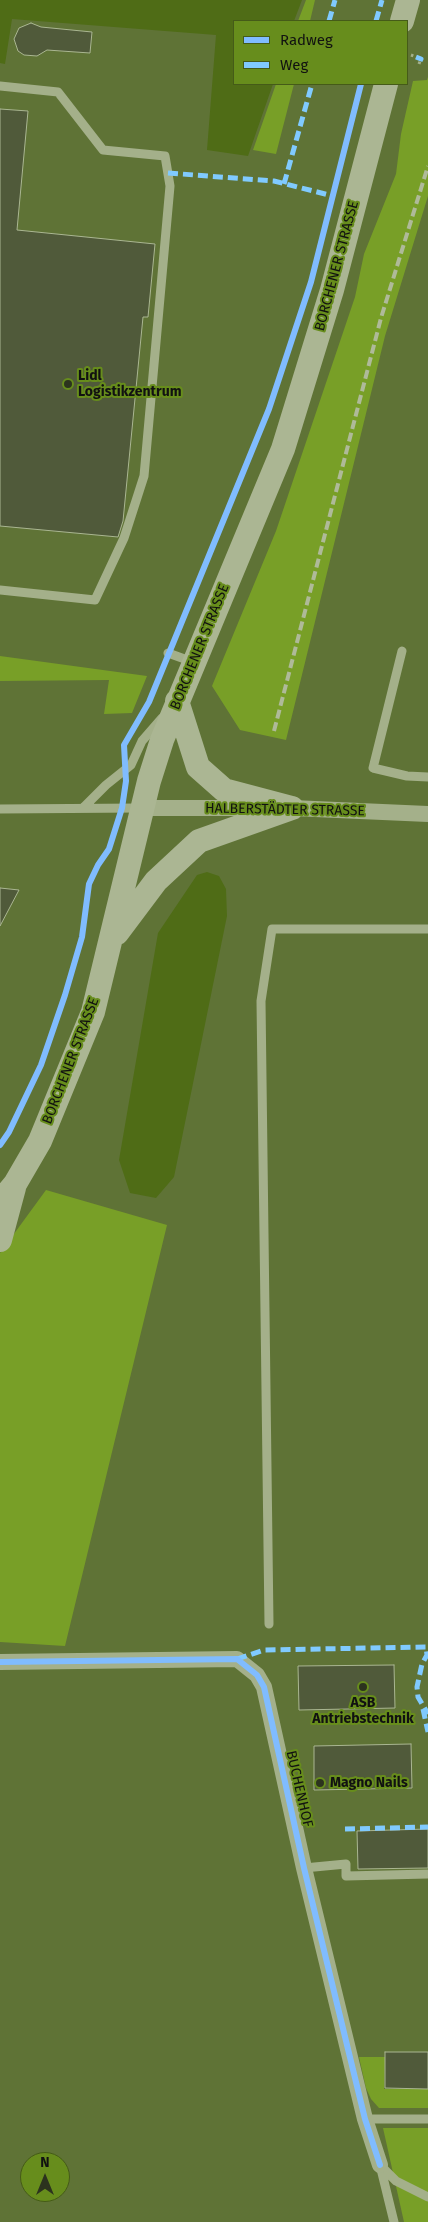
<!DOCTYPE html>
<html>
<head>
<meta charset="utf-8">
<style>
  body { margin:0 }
  #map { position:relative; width:428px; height:2222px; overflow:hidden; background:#5f7336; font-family:"Fira Sans",sans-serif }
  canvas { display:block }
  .legend { position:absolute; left:233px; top:20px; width:175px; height:65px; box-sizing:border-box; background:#678d1c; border:1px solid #455b18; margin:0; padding:6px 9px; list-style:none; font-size:15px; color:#111 }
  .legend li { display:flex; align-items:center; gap:10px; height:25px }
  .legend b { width:25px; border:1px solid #455b18 }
  .north { position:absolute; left:20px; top:2152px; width:50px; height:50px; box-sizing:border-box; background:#678d1c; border:1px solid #455b18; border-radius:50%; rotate:0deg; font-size:14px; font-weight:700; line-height:20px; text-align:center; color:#111 }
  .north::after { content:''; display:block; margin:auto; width:18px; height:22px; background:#2c331e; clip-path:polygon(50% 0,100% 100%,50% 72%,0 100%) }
</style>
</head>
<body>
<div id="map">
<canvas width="428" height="2222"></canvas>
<ul class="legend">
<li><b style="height:6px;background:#80bcff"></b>Radweg</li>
<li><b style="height:6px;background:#80caff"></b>Weg</li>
</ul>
<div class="north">N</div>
</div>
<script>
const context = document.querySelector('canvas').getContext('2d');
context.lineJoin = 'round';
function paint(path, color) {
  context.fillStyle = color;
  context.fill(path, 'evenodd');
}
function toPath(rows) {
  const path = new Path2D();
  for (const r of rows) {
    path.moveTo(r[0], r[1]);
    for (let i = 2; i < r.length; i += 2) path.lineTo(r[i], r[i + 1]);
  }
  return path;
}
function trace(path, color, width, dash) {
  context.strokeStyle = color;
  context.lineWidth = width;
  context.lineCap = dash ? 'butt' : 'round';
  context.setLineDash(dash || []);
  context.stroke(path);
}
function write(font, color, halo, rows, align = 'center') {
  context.font = font + ' "Fira Sans",sans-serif';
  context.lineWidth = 4;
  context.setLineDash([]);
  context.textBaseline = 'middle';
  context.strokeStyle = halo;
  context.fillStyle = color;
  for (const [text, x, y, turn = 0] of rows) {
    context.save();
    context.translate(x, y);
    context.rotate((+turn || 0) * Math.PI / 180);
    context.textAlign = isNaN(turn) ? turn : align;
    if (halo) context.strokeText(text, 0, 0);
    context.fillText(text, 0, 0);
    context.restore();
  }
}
const green = toPath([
  [306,0,315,0,310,21,298,21],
  [428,77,428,196,385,336,286,740,240,730,212,686,276,531,355,297,364,254,396,174,401,134,413,81,427,80],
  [276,84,294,84,276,154,253,150],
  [0,656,147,676,132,713,104,714,109,680,0,681],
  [46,1190,167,1225,65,1646,0,1642,0,1253],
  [359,2057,385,2057,384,2089,428,2089,428,2108,379,2108,371,2099,366,2088],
  [383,2128,428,2128,428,2222,404,2222]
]);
const water = toPath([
  [0,0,302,0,294,21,234,21,234,84,273,84,248,156,207,150,216,35,12,19,5,64,0,63],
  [207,872,219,876,226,889,227,916,174,1177,156,1198,130,1193,119,1160,158,933,197,875]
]);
const building = toPath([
  [31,23,41,27,92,32,90,53,47,50,37,56,24,55,18,51,14,39,19,28,31,23],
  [0,109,28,111,17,230,155,244,148,317,143,317,123,521,118,537,0,526,0,109],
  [0,888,19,890,0,926,0,888],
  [394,1665,395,1708,299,1710,298,1666,394,1665],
  [411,1744,412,1788,314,1790,314,1746,411,1744],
  [428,1829,428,1868,358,1869,357,1831,428,1829],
  [385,2052,428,2052,428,2089,385,2088,385,2052]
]);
const path = toPath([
  [411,55,416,57],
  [419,64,420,61]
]);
const lane = toPath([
  [0,86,58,92,103,150,165,156,170,186,144,476,124,538,95,600,0,590],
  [402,651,373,768,407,776,428,777],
  [168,653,193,662],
  [83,808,106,785,131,765,142,741,162,718],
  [0,809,140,808],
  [269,1624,261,1001,272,929,428,929],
  [304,1868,346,1864,346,1876,428,1874],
  [365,2119,428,2119],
  [380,2165,394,2222],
  [380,2165,396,2181,428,2197]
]);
const street = toPath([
  [143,808,292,808,428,814],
  [0,1662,237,1659,257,1675,264,1687,304,1868,365,2119,380,2165]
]);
const secondary = toPath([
  [402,21,408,0],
  [177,701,198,767,224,790,292,808],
  [117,933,156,881,199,841,292,808],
  [0,1202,15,1184,40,1141,93,1012,149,781,162,740,283,449,332,290,386,84],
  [0,1240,14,1188]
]);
const rail = toPath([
  [274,731,381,318,428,166]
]);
const quiet = toPath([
  [329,21,335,0],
  [376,21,382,0],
  [416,57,421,59,420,61],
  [168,173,274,181,333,196],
  [284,184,312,84],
  [237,1659,264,1650,426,1647,427,1655,422,1664,417,1687,418,1697,428,1714],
  [423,1709,428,1732],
  [345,1829,428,1827]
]);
const cycleway = toPath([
  [0,1145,9,1132,41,1065,65,995,82,937,89,884,98,865,109,849,122,808,126,781,124,745,149,702,269,409,311,282,361,84],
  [0,1662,237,1659,257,1675,264,1687,304,1868,365,2119,380,2165]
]);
const markers = [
  [68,384,5,"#2c331e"],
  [363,1687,5,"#2c331e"],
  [320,1783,5,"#2c331e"]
];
const streetNames = [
  ["BORCHENER STRASSE",337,266,-75],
  ["BORCHENER STRASSE",200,647,-68],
  ["HALBERSTÄDTER STRASSE",285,810,1],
  ["BORCHENER STRASSE",71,1061,-69],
  ["BUCHENHOF",299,1789,77]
];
const poiNames = [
  ["Lidl",78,376],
  ["Logistikzentrum",78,392],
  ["ASB",363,1703,"center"],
  ["Antriebstechnik",363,1719,"center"],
  ["Magno Nails",330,1783]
];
paint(green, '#789f27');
paint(water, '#4f6c16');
paint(building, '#505a3a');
trace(building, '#aab692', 1);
trace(path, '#a4b08a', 3, [2.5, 4]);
trace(lane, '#a4b08a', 9);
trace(street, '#a4b08a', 16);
trace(secondary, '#abb693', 24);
trace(rail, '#afba99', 4, [9, 4]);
trace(quiet, '#80caff', 5, [10, 5]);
trace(cycleway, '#80bcff', 6);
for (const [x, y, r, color] of markers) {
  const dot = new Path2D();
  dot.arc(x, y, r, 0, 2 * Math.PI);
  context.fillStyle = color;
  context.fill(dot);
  trace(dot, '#678d1c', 2);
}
write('14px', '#111', '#678d1c', streetNames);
write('bold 14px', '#111', '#678d1c', poiNames, 'left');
</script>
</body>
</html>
